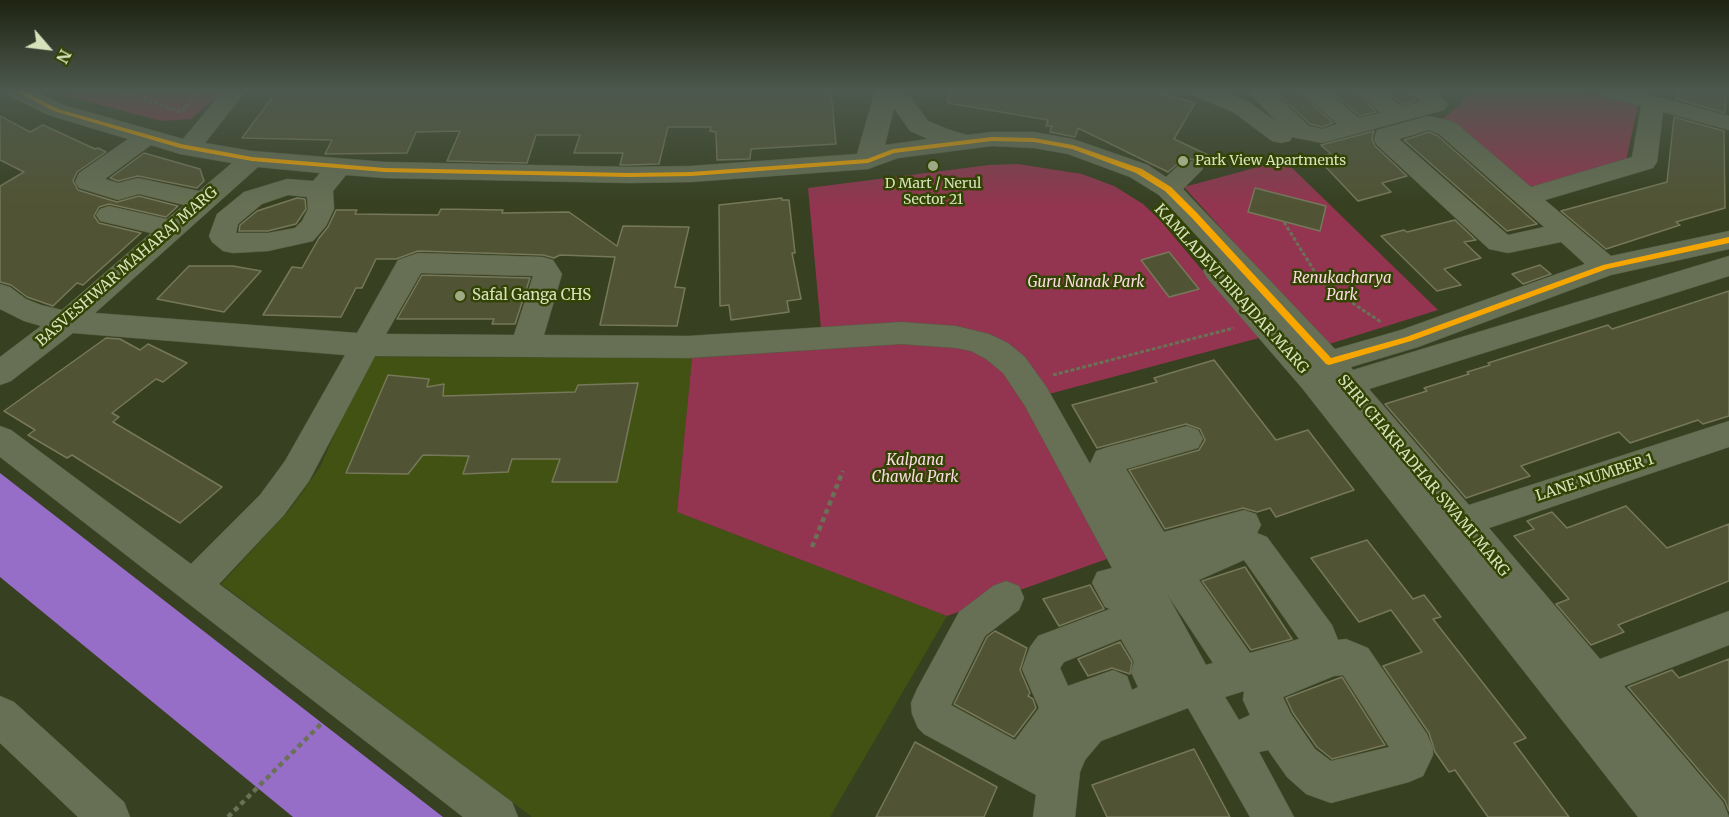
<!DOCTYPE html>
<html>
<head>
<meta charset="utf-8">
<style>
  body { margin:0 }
  #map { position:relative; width:1729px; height:817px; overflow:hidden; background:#374020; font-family:Merriweather,serif }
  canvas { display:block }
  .north { position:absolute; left:18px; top:18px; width:60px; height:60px; -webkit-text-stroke:4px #334303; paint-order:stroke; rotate:118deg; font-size:16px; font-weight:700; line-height:24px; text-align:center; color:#d5e3bc }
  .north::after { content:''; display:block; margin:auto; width:21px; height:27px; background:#d5e3bc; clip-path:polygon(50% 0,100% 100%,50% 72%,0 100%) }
</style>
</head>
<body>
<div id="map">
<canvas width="1729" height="817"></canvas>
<div class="north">N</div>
</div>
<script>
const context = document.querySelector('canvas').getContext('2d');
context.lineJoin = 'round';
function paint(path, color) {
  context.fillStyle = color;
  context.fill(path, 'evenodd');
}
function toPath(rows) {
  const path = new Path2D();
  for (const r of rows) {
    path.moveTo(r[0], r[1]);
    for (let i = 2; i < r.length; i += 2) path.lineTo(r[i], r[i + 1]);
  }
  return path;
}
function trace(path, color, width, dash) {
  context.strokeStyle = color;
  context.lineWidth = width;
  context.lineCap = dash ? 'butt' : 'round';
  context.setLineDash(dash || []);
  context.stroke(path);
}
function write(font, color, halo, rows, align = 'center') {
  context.font = font + ' Merriweather,serif';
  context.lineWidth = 5;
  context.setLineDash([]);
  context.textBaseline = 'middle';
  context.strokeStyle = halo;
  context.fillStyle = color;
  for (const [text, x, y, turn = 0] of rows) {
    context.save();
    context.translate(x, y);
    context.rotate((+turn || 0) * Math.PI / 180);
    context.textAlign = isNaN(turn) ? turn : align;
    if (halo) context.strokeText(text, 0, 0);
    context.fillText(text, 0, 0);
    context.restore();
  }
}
const built = toPath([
  [369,357,692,358,677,512,947,616,830,817,532,817,221,584,291,508,320,467]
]);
const green = toPath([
  [58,91,224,91,191,119,162,121,70,97],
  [1466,91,1587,91,1638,105,1626,161,1528,189,1442,119,1461,104],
  [1284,160,1438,310,1326,345,1184,187],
  [1018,164,1082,174,1114,186,1143,204,1160,220,1259,338,1049,394,1005,343,821,329,808,188,989,165],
  [902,343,954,347,973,351,988,359,1003,371,1023,401,1107,559,947,616,677,512,692,358]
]);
const water = toPath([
  [0,473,443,817,293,817,0,577]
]);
const building = toPath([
  [277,91,831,91,836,144,751,149,750,159,717,160,716,132,710,131,711,127,668,127,659,164,629,165,620,165,623,153,574,153,580,135,536,135,527,163,447,161,460,131,416,132,407,153,325,154,332,140,242,138,277,91],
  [949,91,1154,91,1195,103,1174,139,1208,155,1201,162,1190,159,1181,161,1168,172,1078,128,1075,137,1050,132,1052,126,1046,126,1048,120,948,103,949,91],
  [1275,91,1299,91,1333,123,1322,127,1310,124,1275,91],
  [1329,91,1356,91,1376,112,1360,116,1329,91],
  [1386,91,1410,91,1416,101,1403,105,1386,91],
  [1677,91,1726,91,1725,113,1676,99,1677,91],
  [0,116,30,132,43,125,95,149,98,148,106,152,77,172,73,181,78,190,117,202,139,196,178,206,166,217,109,204,99,207,94,216,99,223,141,233,83,285,77,283,53,306,27,297,11,285,0,282,0,186,24,172,0,160,0,116],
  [1674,117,1724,131,1725,208,1676,222,1680,225,1606,249,1561,211,1667,182,1674,117],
  [1374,131,1372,139,1375,146,1407,176,1382,183,1391,192,1358,201,1322,163,1324,162,1319,157,1331,154,1321,145,1374,131],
  [1429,132,1438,136,1537,224,1507,231,1404,140,1429,132],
  [144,153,200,169,204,181,197,188,138,176,118,181,110,178,144,153],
  [1255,188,1326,206,1320,231,1248,212,1255,188],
  [297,198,305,199,306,209,296,224,268,231,239,231,240,225,257,211,297,198],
  [782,198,782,200,789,200,795,253,792,253,801,299,787,301,789,312,731,320,729,305,720,306,719,205,782,198],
  [441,209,503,210,502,213,569,212,617,246,623,226,689,227,675,287,685,288,677,326,600,325,615,257,560,255,554,258,543,255,418,251,396,259,376,259,362,288,356,288,341,317,263,315,292,267,302,268,319,238,328,227,336,210,357,210,355,214,438,215,441,209],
  [1455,220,1476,240,1464,242,1481,258,1444,269,1461,285,1437,291,1381,236,1404,230,1407,232,1455,220],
  [1169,252,1199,289,1169,297,1141,260,1169,252],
  [1540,265,1551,274,1523,284,1512,274,1540,265],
  [189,266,233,266,261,271,224,312,157,299,189,266],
  [422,275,530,278,515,324,492,324,494,319,397,319,422,275],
  [1729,291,1729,416,1703,424,1698,420,1630,443,1619,432,1521,466,1530,476,1466,498,1385,404,1427,391,1424,388,1469,374,1467,372,1490,365,1488,363,1608,325,1612,329,1729,291],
  [106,338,120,339,140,350,148,344,187,363,163,382,156,379,112,413,119,417,113,422,222,487,180,523,72,455,67,458,28,435,35,430,4,411,106,338],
  [1214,360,1276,440,1308,430,1354,490,1276,517,1270,508,1257,512,1243,508,1165,529,1129,470,1199,450,1205,440,1200,429,1186,424,1097,448,1072,405,1157,382,1154,378,1214,360],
  [388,375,429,379,427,387,444,384,443,396,575,392,578,385,638,383,617,482,552,482,560,459,512,459,508,472,463,474,469,456,423,455,408,474,346,473,388,375],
  [1626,506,1667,548,1729,524,1729,581,1618,625,1624,632,1591,645,1556,604,1569,599,1514,536,1534,529,1527,521,1552,512,1567,528,1626,506],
  [1367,540,1413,599,1424,595,1441,617,1433,619,1526,738,1514,743,1569,817,1488,817,1455,770,1449,772,1435,752,1429,733,1383,666,1422,652,1391,610,1359,622,1311,558,1367,540],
  [1245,567,1292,639,1251,650,1202,581,1245,567],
  [1090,585,1104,609,1059,626,1043,599,1090,585],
  [995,631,1027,648,1020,670,1030,693,1028,696,1033,699,1036,708,1014,737,954,704,987,637,995,631],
  [1120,642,1132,662,1130,674,1112,668,1088,676,1078,659,1120,642],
  [1729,659,1729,811,1725,801,1628,687,1672,670,1679,678,1729,659],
  [1342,677,1385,745,1332,759,1317,747,1293,713,1286,698,1342,677],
  [915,742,997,787,984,817,876,817,915,742],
  [1194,749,1230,817,1107,817,1092,785,1194,749]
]);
const pathFar1 = toPath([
  [120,91,181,112,200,91],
  [1284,222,1321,282,1381,322],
  [1053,375,1234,328]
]);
const path = toPath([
  [812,547,843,471],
  [228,817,322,723]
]);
const minor = toPath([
  [7,91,36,91,64,105,183,139,223,91,246,91,205,143,252,151,385,162,629,167,691,166,857,154,875,91,898,91,898,94,909,95,928,121,950,130,967,135,992,132,1034,132,1073,139,1148,165,1166,177,1181,163,1190,161,1199,163,1203,169,1183,189,1335,349,1401,330,1585,264,1561,242,1508,253,1489,249,1377,145,1374,140,1377,130,1428,116,1448,120,1457,124,1531,187,1632,157,1641,106,1602,96,1599,91,1636,91,1729,116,1729,130,1663,112,1657,162,1653,168,1545,200,1611,256,1729,231,1729,249,1611,275,1418,347,1351,367,1353,370,1729,256,1729,276,1369,389,1469,505,1729,421,1729,447,1489,528,1600,659,1729,611,1729,645,1624,686,1723,802,1729,817,1638,817,1302,388,1207,278,1203,271,1207,264,1217,261,1222,263,1159,195,1130,177,1068,154,1034,148,992,146,898,158,868,169,691,182,629,183,385,178,346,175,333,191,334,209,326,226,313,241,268,251,233,253,223,251,212,242,209,236,217,214,244,192,287,179,313,181,320,173,258,167,95,313,357,333,398,260,418,253,543,257,553,260,562,274,544,335,689,336,901,322,956,326,989,334,1008,343,1025,357,1047,388,1090,464,1096,451,1108,447,1187,426,1198,430,1203,439,1198,448,1126,469,1164,532,1244,510,1256,514,1261,525,1257,533,1267,537,1332,625,1338,640,1346,639,1368,648,1427,734,1433,748,1433,755,1423,776,1409,782,1331,803,1306,794,1287,777,1268,750,1259,752,1294,817,1250,817,1188,708,1101,741,1085,760,1080,772,1075,817,1033,817,1036,795,924,734,918,728,912,714,911,703,917,689,959,612,993,586,1006,581,1019,586,1024,598,1019,610,985,636,951,705,1015,740,1039,708,1022,669,1030,647,1038,636,1110,609,1105,607,1092,583,1097,572,1112,568,1025,406,1003,373,986,359,971,351,956,348,901,344,689,358,375,356,309,481,284,515,219,584,512,802,518,817,463,817,0,457,0,426,11,430,191,564,260,495,285,461,345,355,73,333,11,381,0,385,0,357,41,326,24,321,0,309,0,284,10,287,26,299,41,305,62,310,151,233,100,221,96,215,100,209,109,206,167,219,184,205,139,194,118,200,79,188,75,182,79,173,128,139,48,115,10,96,7,91],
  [894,108,910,131,928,139,885,145,894,108],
  [1429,130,1439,134,1544,227,1508,235,1399,139,1429,130],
  [151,145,180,154,232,163,199,191,138,178,118,183,105,179,151,145],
  [288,195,307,197,308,209,302,221,295,228,268,233,236,233,238,224,262,204,288,195],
  [421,273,533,276,514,335,386,334,421,273],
  [1244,560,1299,639,1250,653,1199,580,1244,560],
  [1167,594,1213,663,1206,665,1167,594],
  [1121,639,1134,662,1131,672,1138,687,1132,690,1127,676,1113,670,1068,686,1060,668,1064,662,1121,639],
  [1343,675,1389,747,1331,761,1315,749,1291,714,1283,697,1334,676,1343,675],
  [1244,691,1243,700,1250,715,1239,720,1225,697,1244,691],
  [1190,91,1222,91,1249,102,1276,121,1248,92,1272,91,1309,126,1322,129,1337,124,1301,91,1326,91,1359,118,1380,113,1358,91,1383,91,1402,107,1420,102,1412,91,1436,91,1448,105,1444,110,1322,143,1292,137,1290,141,1281,143,1272,141,1233,112,1194,96,1190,91],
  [0,696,14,702,124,802,130,817,78,817,0,743,0,696]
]);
const bus1 = toPath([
  [15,91,23,91,58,109,181,144,252,157,385,168,629,173,691,172,867,159,893,149,992,137,1034,138,1073,145,1142,169,1171,187,1197,213,1331,358,1406,337,1603,265,1729,237,1729,243,1607,269,1411,341,1329,365,1326,364,1191,217,1165,191,1136,173,1072,149,1034,142,992,141,894,153,868,163,691,176,629,177,385,172,252,161,180,148,54,111,15,91]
]);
const markers = [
  [1183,161,6,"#9eaa85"],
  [933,166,6,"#9eaa85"],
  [460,296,6,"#9eaa85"]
];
const farPoinames = [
  ["Park View Apartments",1195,161],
  ["D Mart / Nerul",933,184,"center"],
  ["Sector 21",933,200,"center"]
];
const streetNames = [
  ["BASVESHWAR MAHARAJ MARG",127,267,-41],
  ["KAMLADEVI BIRAJDAR MARG",1231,289,48],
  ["SHRI CHAKRADHAR SWAMI MARG",1423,476,50],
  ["LANE NUMBER 1",1595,478,-18]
];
const parkNames = [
  ["Renukacharya",1342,279],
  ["Park",1342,296],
  ["Guru Nanak Park",1086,283],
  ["Kalpana",915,461],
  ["Chawla Park",915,478]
];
const poiNames = [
  ["Safal Ganga CHS",472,296]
];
paint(built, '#415213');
paint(green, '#933550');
paint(water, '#976ec7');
paint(building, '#515434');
trace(building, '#767859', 1.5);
trace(minor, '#535c41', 1);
trace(pathFar1, '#6a7157', 3, [4, 2]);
trace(path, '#6a7157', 4.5, [5, 4]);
paint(minor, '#677054');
paint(bus1, '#f7a600');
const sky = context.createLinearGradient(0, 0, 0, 205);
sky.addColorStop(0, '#1e2312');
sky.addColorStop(0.44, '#4d594e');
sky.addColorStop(1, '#4d594e00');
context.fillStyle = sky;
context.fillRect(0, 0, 1729, 205);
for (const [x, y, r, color] of markers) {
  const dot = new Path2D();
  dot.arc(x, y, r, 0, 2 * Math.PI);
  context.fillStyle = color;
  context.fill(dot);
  trace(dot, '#334303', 2);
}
write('14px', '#d5e3bc', '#334303', farPoinames, 'left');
write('15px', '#d5e3bc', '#334303', streetNames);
write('italic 15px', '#fbdae1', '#334303', parkNames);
write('15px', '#d5e3bc', '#334303', poiNames, 'left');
</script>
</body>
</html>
